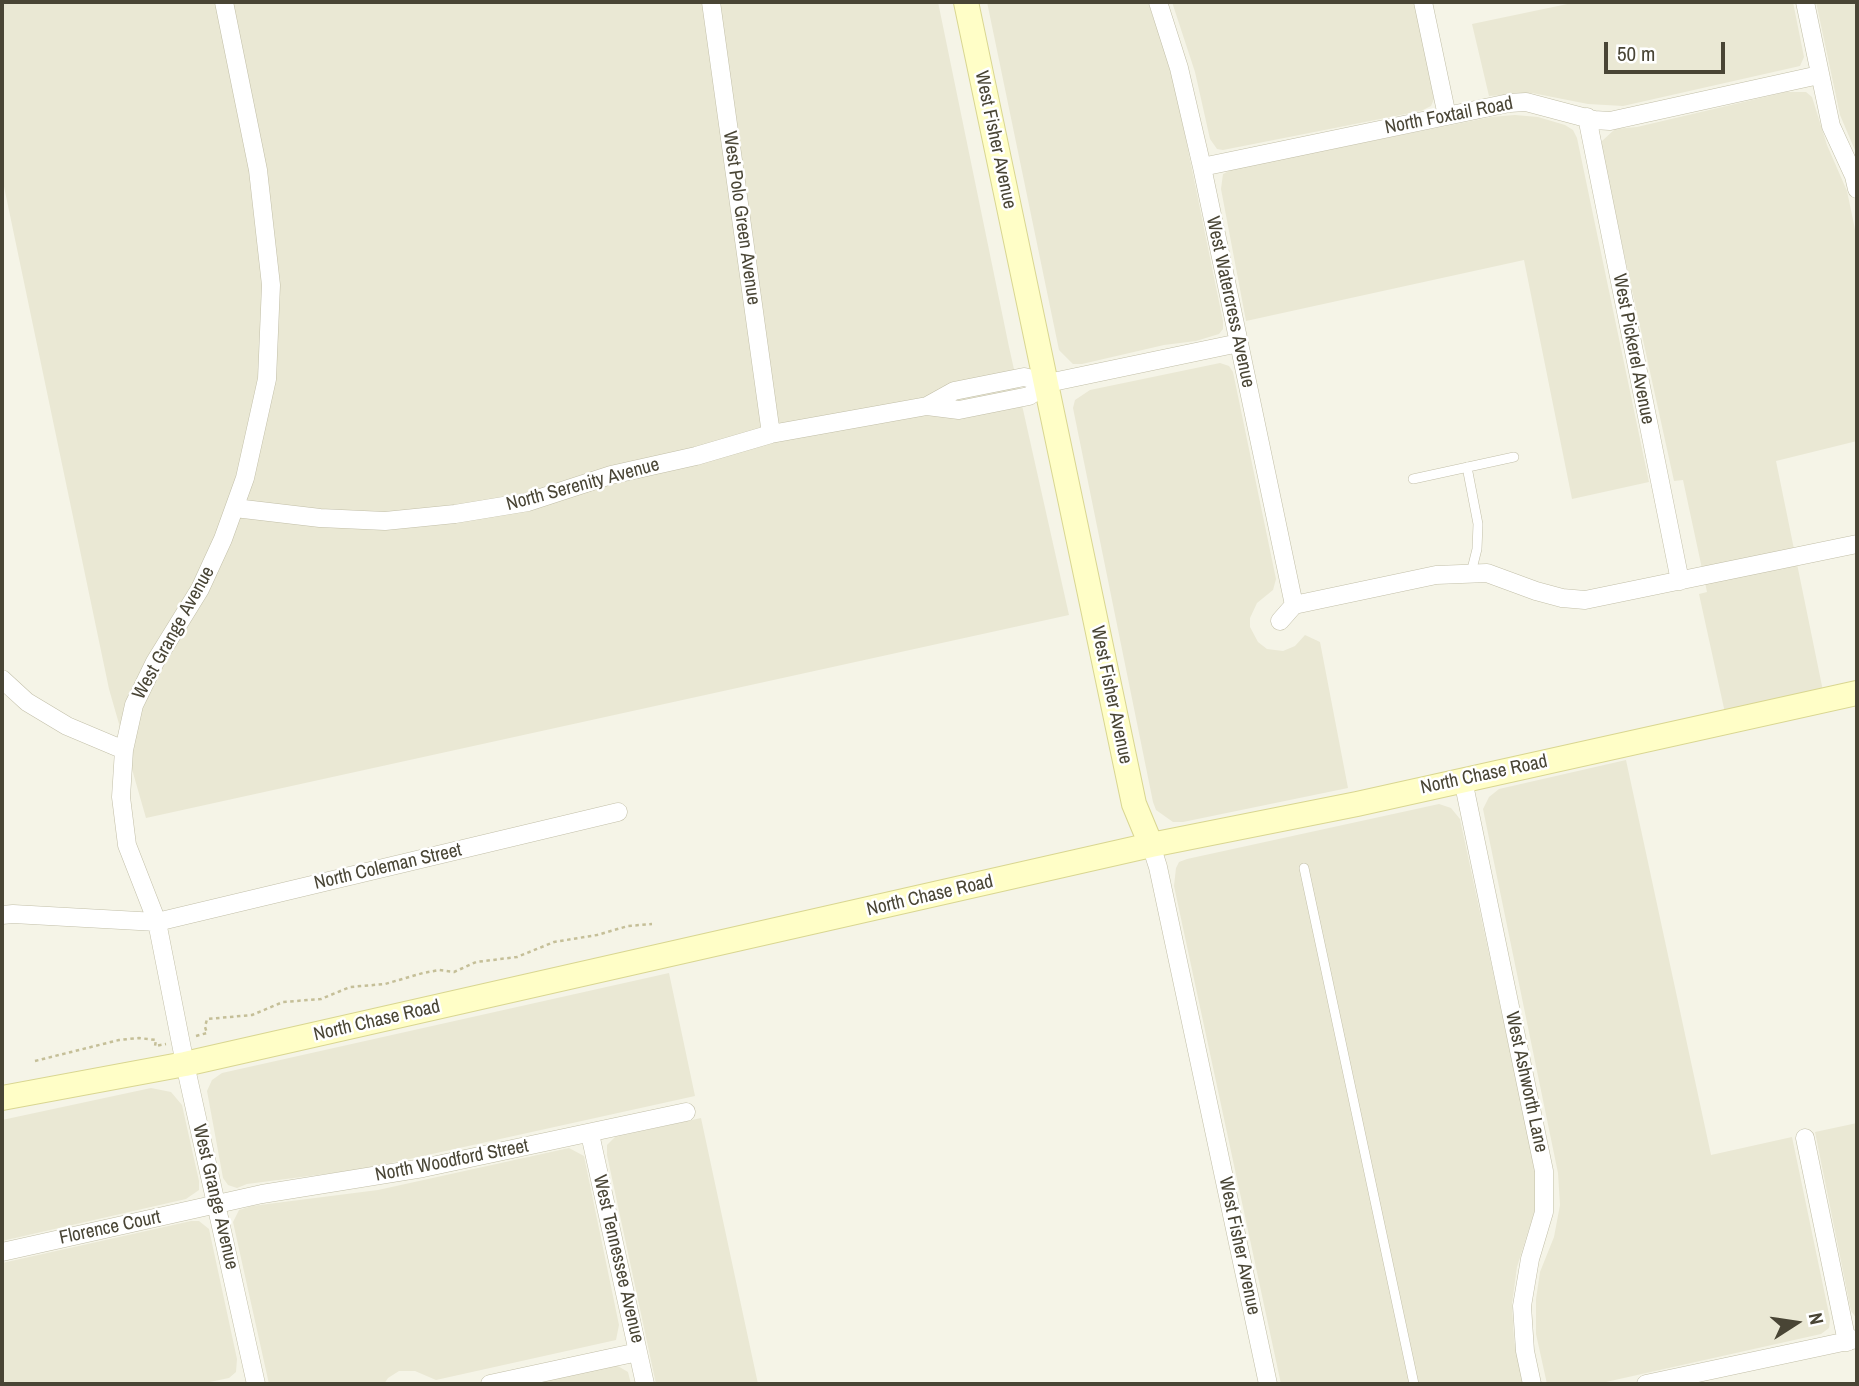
<!DOCTYPE html>
<html>
<head>
<meta charset="utf-8">
<style>
  body { margin:0 }
  #map { position:relative; width:1859px; height:1386px; overflow:hidden; background:#f5f4e7; font-family:"Archivo Narrow",sans-serif }
  canvas { display:block }
  .frame { position:absolute; inset:0; border:4px solid #494535; pointer-events:none }
  .north { position:absolute; left:1761px; top:1288px; width:70px; height:70px; -webkit-text-stroke:5px #fff; paint-order:stroke; rotate:78deg; font-size:19px; font-weight:700; line-height:28px; text-align:center; color:#494535 }
  .north::after { content:''; display:block; margin:auto; width:24px; height:32px; background:#494535; clip-path:polygon(50% 0,100% 100%,50% 72%,0 100%) }
  .scale { position:absolute; left:1604px; top:42px; width:121px; height:32px; box-sizing:border-box; border:4px solid #494535; border-top:0; padding-left:9px; font-size:21px; line-height:24px; white-space:nowrap; color:#494535; -webkit-text-stroke:5px #fff; paint-order:stroke }
</style>
</head>
<body>
<div id="map">
<canvas width="1859" height="1386"></canvas>
<div class="frame"></div>
<div class="north">N</div>
<div class="scale">50 m</div>
</div>
<script>
const context = document.querySelector('canvas').getContext('2d');
context.lineJoin = 'round';
function paint(path, color) {
  context.fillStyle = color;
  context.fill(path, 'evenodd');
}
function toPath(rows) {
  const path = new Path2D();
  for (const r of rows) {
    path.moveTo(r[0], r[1]);
    for (let i = 2; i < r.length; i += 2) path.lineTo(r[i], r[i + 1]);
  }
  return path;
}
function trace(path, color, width, dash) {
  context.strokeStyle = color;
  context.lineWidth = width;
  context.lineCap = dash ? 'butt' : 'round';
  context.setLineDash(dash || []);
  context.stroke(path);
}
function write(font, color, halo, rows, align = 'center') {
  context.font = font + ' "Archivo Narrow",sans-serif';
  context.lineWidth = 5;
  context.setLineDash([]);
  context.textBaseline = 'middle';
  context.strokeStyle = halo;
  context.fillStyle = color;
  for (const [text, x, y, turn = 0] of rows) {
    context.save();
    context.translate(x, y);
    context.rotate((+turn || 0) * Math.PI / 180);
    context.textAlign = isNaN(turn) ? turn : align;
    if (halo) context.strokeText(text, 0, 0);
    context.fillText(text, 0, 0);
    context.restore();
  }
}
const residential = toPath([
  [2,2,938,2,1009,347,1069,615,146,818,109,689,2,177],
  [987,2,1148,2,1168,61,1177,96,1223,321,1223,329,1219,334,1196,341,1164,345,1082,364,1073,364,1059,350],
  [1172,2,1415,2,1434,99,1431,106,1421,111,1223,150,1217,149,1210,139,1195,72],
  [1577,2,1793,2,1804,57,1800,66,1623,106,1588,104,1532,93,1489,96,1472,24],
  [1816,2,1857,2,1857,155,1840,115],
  [1786,92,1806,92,1812,97,1827,145,1847,191,1857,239,1857,441,1776,461,1823,691,1725,713,1699,594,1707,592,1683,480,1674,481,1601,149,1602,141,1615,129,1637,127],
  [1515,115,1538,117,1565,125,1573,130,1577,138,1649,482,1572,499,1524,260,1246,321,1221,189,1223,174,1233,169,1491,117],
  [1220,363,1229,366,1233,372,1276,579,1273,590,1257,603,1250,618,1250,627,1258,642,1267,649,1283,651,1295,646,1305,635,1320,642,1348,788,1183,822,1173,822,1156,810,1153,802,1073,408,1075,400,1090,390],
  [1626,760,1711,1155,1792,1137,1830,1319,1829,1328,1821,1334,1597,1384,1547,1384,1536,1334,1536,1299,1540,1272,1554,1237,1560,1205,1558,1173,1483,809,1489,797,1499,789],
  [1439,804,1451,808,1460,819,1535,1168,1538,1200,1517,1267,1512,1304,1514,1340,1524,1384,1281,1384,1174,886,1176,868,1179,862,1187,859],
  [669,973,695,1096,364,1169,247,1184,237,1188,228,1185,223,1178,207,1091,212,1080,222,1073],
  [151,1088,171,1092,182,1105,199,1181,199,1190,186,1199,2,1241,2,1120],
  [701,1118,758,1384,656,1384,607,1155,607,1145,615,1137],
  [1857,1123,1857,1319,1851,1311,1815,1132],
  [569,1148,584,1156,619,1325,616,1340,436,1380,415,1371,399,1371,388,1378,384,1384,269,1384,233,1222,239,1210,252,1206,378,1190],
  [191,1221,199,1221,209,1229,237,1359,236,1372,229,1378,200,1384,2,1384,2,1263],
  [616,1365,628,1372,631,1384,529,1384]
]);
const path = toPath([
  [196,1036,207,1033,205,1027,207,1019,252,1015,283,1002,321,999,350,987,385,984,423,973,439,970,454,972,476,962,517,957,554,942,597,935,628,926,652,924],
  [35,1061,119,1040,139,1038,156,1040,155,1046,166,1044]
]);
const lane = toPath([
  [1467,467,1478,524,1477,549,1471,573],
  [1413,479,1514,457],
  [1304,868,1414,1384]
]);
const street = toPath([
  [224,2,258,170,271,285,267,379,245,478,223,539,200,589,155,662,134,705,124,750,121,797,127,845,157,922,185,1064,256,1384],
  [711,2,771,434],
  [1158,2,1179,68,1202,167,1294,605],
  [1423,2,1447,116],
  [1805,2,1831,126,1854,176,1857,189],
  [1587,117,1680,581],
  [1202,167,1509,103,1526,102,1594,120,1610,121,1819,75],
  [927,406,959,410,1029,396,1048,383,1239,343],
  [235,508,320,518,385,521,455,514,528,502,611,475,696,456,771,434,927,406,954,391,1024,377,1048,383],
  [1280,621,1294,605,1436,575,1487,573,1536,591,1562,598,1585,600,1857,544],
  [2,679,27,702,67,726,124,750],
  [1463,780,1544,1171,1544,1212,1530,1259,1522,1306,1525,1351,1532,1384],
  [1151,845,1158,867,1268,1384],
  [2,915,13,914,157,922,618,812],
  [590,1134,645,1384],
  [1805,1138,1847,1342],
  [2,1252,262,1194,423,1168,686,1112],
  [490,1384,638,1352],
  [1646,1384,1857,1339]
]);
const secondary = toPath([
  [966,2,1134,804,1151,845],
  [2,1098,185,1064,1151,845,1357,804,1857,693]
]);
const streetNames = [
  ["North Foxtail Road",1449,116,-11],
  ["West Fisher Avenue",995,140,78],
  ["West Polo Green Avenue",741,218,82],
  ["West Watercress Avenue",1230,302,78],
  ["West Pickerel Avenue",1633,349,79],
  ["North Serenity Avenue",583,485,-15],
  ["West Grange Avenue",174,633,-61],
  ["West Fisher Avenue",1111,695,78],
  ["North Chase Road",1484,775,-12],
  ["North Coleman Street",388,867,-13],
  ["North Chase Road",930,896,-13],
  ["North Chase Road",377,1021,-13],
  ["West Ashworth Lane",1526,1082,78],
  ["North Woodford Street",452,1161,-11],
  ["West Grange Avenue",215,1197,77],
  ["Florence Court",110,1228,-12],
  ["West Fisher Avenue",1239,1246,78],
  ["West Tennessee Avenue",618,1259,77]
];
paint(residential, '#eae8d4');
trace(lane, '#c2bfa8', 10);
trace(street, '#c2bfa8', 19);
trace(secondary, '#d9d691', 26);
trace(path, '#c5bf98', 2.5, [3.5, 3.5]);
trace(lane, '#fff', 9);
trace(street, '#fff', 18);
trace(secondary, '#fffec7', 24);
write('19px', '#494535', '#fff', streetNames);
</script>
</body>
</html>
